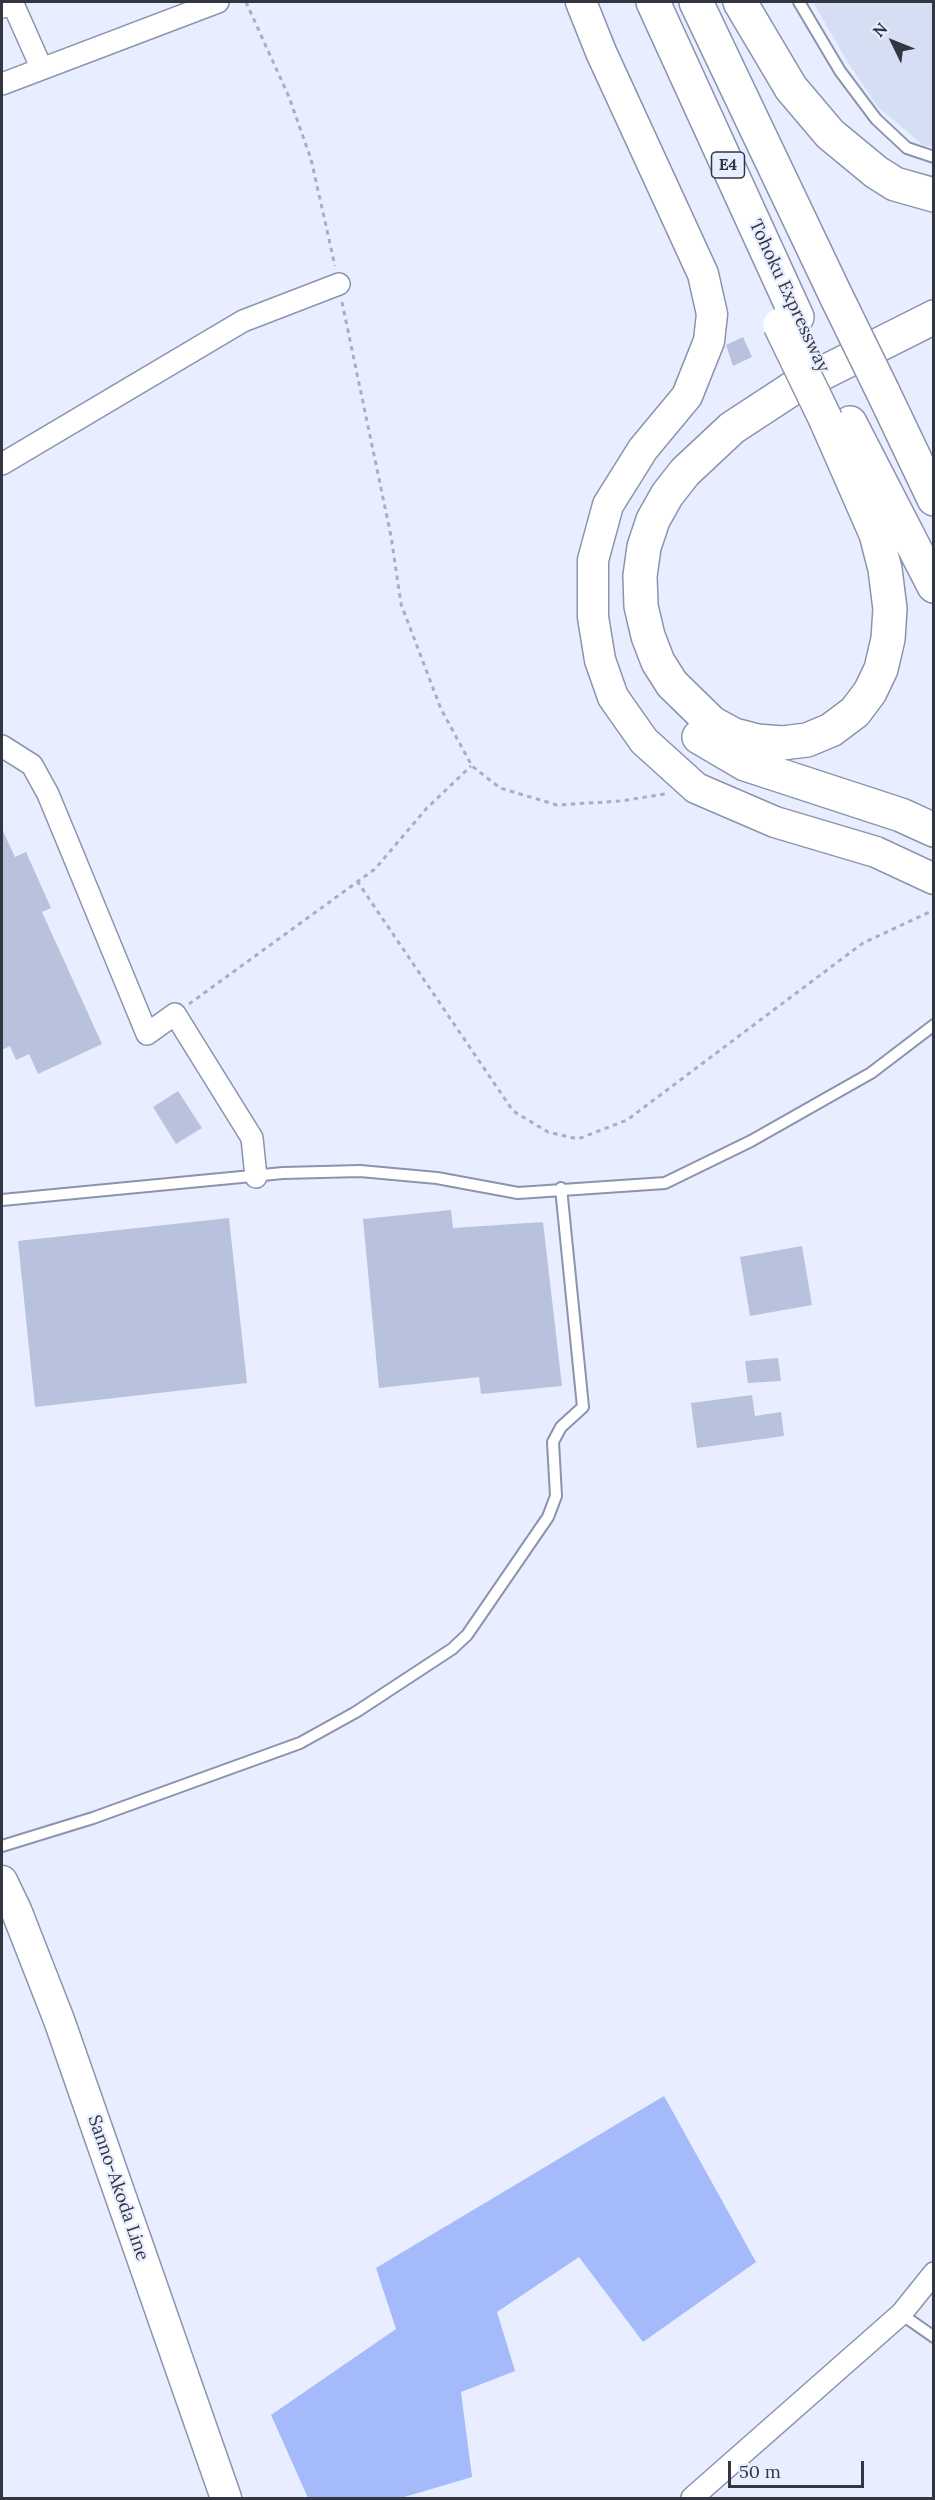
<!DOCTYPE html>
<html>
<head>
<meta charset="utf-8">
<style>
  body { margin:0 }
  #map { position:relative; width:935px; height:2500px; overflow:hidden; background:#e8eeff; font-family:Lora,serif }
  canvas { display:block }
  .frame { position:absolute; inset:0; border:3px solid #323641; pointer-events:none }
  .north { position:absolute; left:863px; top:12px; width:60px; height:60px; -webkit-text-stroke:4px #e8eeff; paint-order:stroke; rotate:313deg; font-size:16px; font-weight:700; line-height:24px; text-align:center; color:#323641 }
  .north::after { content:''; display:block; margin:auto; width:21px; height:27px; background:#323641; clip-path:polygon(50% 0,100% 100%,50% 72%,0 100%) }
  .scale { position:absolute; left:728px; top:2461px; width:136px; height:27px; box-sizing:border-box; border:3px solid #323641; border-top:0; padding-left:8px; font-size:18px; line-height:21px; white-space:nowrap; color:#323641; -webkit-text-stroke:4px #e8eeff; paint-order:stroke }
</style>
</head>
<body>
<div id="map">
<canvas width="935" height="2500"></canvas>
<div class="frame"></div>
<div class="north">N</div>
<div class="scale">50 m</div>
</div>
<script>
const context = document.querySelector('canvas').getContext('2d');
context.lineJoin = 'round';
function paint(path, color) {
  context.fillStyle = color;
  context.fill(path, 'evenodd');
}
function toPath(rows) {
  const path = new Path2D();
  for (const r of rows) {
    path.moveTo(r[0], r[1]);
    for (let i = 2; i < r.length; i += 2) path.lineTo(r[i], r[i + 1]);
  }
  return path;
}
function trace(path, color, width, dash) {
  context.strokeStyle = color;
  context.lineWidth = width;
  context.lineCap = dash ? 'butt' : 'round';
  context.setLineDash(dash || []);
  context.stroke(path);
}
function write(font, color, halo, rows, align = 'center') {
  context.font = font + ' Lora,serif';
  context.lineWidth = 4.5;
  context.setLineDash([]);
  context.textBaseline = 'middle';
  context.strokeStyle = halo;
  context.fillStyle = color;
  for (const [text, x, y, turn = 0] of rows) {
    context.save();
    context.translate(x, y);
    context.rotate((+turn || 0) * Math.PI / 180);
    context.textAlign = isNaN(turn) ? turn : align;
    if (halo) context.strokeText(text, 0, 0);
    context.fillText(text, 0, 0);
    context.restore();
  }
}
const built = toPath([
  [813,2,933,2,933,147,924,146,878,107,847,61]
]);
const forest = toPath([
  [664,2096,756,2262,643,2342,579,2257,497,2312,515,2371,461,2392,472,2477,401,2498,308,2498,271,2415,396,2329,376,2268]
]);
const building = toPath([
  [743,337,752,357,733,366,726,345],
  [2,829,15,857,26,852,51,908,42,912,102,1044,38,1074,29,1054,16,1060,10,1046,2,1050],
  [178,1091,202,1128,176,1144,153,1107],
  [451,1210,453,1228,543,1222,562,1386,481,1394,479,1377,379,1388,363,1219],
  [229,1218,247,1383,35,1407,18,1241],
  [802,1246,812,1305,750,1316,740,1257],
  [778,1358,781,1381,748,1383,745,1361],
  [752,1395,755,1416,781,1412,784,1436,697,1448,691,1403]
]);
const path = toPath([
  [246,2,289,97,311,159,335,266],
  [342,302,391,536,401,604,441,709,472,766,500,788,557,805,621,801,665,794],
  [357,881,513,1111,548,1132,578,1139,627,1120,863,943,934,910],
  [189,1004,375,869,426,809,471,766]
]);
const lane = toPath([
  [799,2,840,71,876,119,907,148,934,157],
  [2,1200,283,1173,360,1171,437,1178,518,1193,665,1183,751,1141,871,1073,934,1025],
  [2,1846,93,1818,300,1743,356,1712,452,1649,467,1635,548,1517,556,1496,553,1442,561,1427,583,1407,561,1188],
  [901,2314,934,2337]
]);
const street = toPath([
  [2,7,13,4,41,67],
  [2,84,218,2],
  [2,464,243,321,339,284],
  [2,746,32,765,48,794,147,1034,175,1014,252,1138,256,1177],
  [692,2498,901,2314,934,2273]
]);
const secondary = toPath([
  [581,2,601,52,703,274,712,314,709,341,687,396,643,449,608,505,593,560,593,617,600,660,613,697,644,741,696,788,775,822,876,852,934,879],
  [2,1881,16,1910,59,2020,226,2498]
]);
const highway = toPath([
  [653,2,797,317],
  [696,2,837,298],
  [740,2,791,88,830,134,876,172,895,184,934,195],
  [883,392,934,499],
  [826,420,876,534,885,569,890,609,888,639,881,669,870,692,855,712,831,730,807,740,782,743,757,741,734,735,712,723,672,684,658,662,648,636,641,606,640,576,644,547,653,520,667,495,685,472,732,428,793,388,934,317],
  [850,423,934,586],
  [699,737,745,764,901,815,934,830]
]);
const highwayBridge = toPath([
  [837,298,883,392],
  [780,325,826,420]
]);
const shields = [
  [728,165,33]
];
const shieldNames = [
  ["E4",728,165]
];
const streetNames = [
  ["Tohoku Expressway",789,296,65],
  ["Sanno-Akoda Line",118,2188,71]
];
paint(built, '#d6def3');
paint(forest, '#a4bafa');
paint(building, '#b8c2dd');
trace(lane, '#8a94ad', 14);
trace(street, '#8a94ad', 24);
trace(secondary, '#8a94ad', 33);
trace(highway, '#8a94ad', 36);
trace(path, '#aaafbe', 3, [4.5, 4.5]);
trace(lane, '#fff', 10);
trace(street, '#fff', 21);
trace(secondary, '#fff', 30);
trace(highway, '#fff', 33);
trace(highwayBridge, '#8a94ad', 36, []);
trace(highwayBridge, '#fff', 33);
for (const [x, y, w] of shields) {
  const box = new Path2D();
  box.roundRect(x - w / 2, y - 13, w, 26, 4.5);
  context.fillStyle = '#e8eeff';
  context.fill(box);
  trace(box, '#323641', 1.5);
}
write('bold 16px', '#323641', null, shieldNames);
write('18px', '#323641', '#e8eeff', streetNames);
</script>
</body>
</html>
